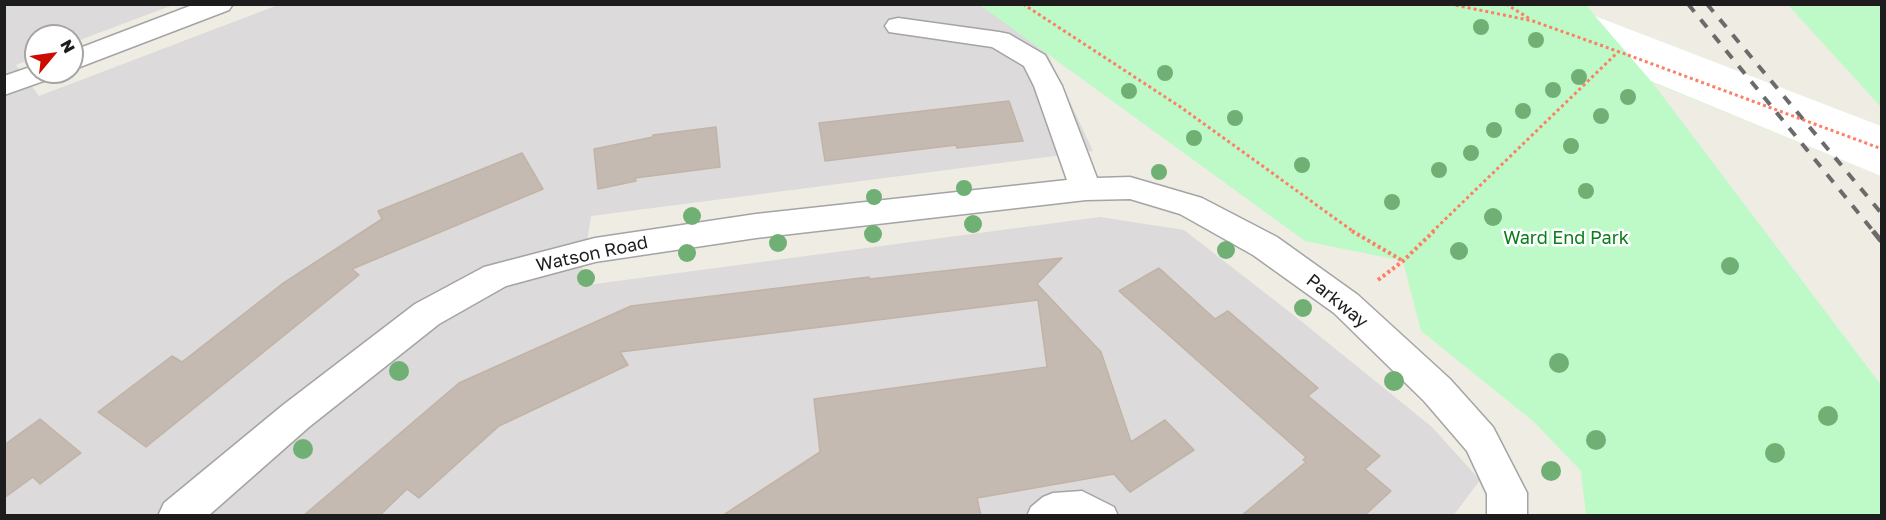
<!DOCTYPE html>
<html>
<head>
<meta charset="utf-8">
<style>
  body { margin:0 }
  #map { position:relative; width:1886px; height:520px; overflow:hidden; background:#efece3; font-family:"Golos Text",sans-serif }
  canvas { display:block }
  .frame { position:absolute; inset:0; border:6px solid #1d1d1d; pointer-events:none }
  .north { position:absolute; left:24px; top:24px; width:60px; height:60px; box-sizing:border-box; background:#fff; border:2px solid #a5a5a5; border-radius:50%; rotate:61deg; font-size:16px; font-weight:700; line-height:24px; text-align:center; color:#1d1d1d }
  .north::after { content:''; display:block; margin:auto; width:21px; height:27px; background:#cb0d00; clip-path:polygon(50% 0,100% 100%,50% 72%,0 100%) }
</style>
</head>
<body>
<div id="map">
<canvas width="1886" height="520"></canvas>
<div class="frame"></div>
<div class="north">N</div>
</div>
<script>
const context = document.querySelector('canvas').getContext('2d');
context.lineJoin = 'round';
function paint(path, color) {
  context.fillStyle = color;
  context.fill(path, 'evenodd');
}
function toPath(rows) {
  const path = new Path2D();
  for (const r of rows) {
    path.moveTo(r[0], r[1]);
    for (let i = 2; i < r.length; i += 2) path.lineTo(r[i], r[i + 1]);
  }
  return path;
}
function trace(path, color, width, dash) {
  context.strokeStyle = color;
  context.lineWidth = width;
  context.lineCap = dash ? 'butt' : 'round';
  context.setLineDash(dash || []);
  context.stroke(path);
}
function write(font, color, halo, rows, align = 'center') {
  context.font = font + ' "Golos Text",sans-serif';
  context.lineWidth = 5;
  context.setLineDash([]);
  context.textBaseline = 'middle';
  context.strokeStyle = halo;
  context.fillStyle = color;
  for (const [text, x, y, turn = 0] of rows) {
    context.save();
    context.translate(x, y);
    context.rotate((+turn || 0) * Math.PI / 180);
    context.textAlign = isNaN(turn) ? turn : align;
    if (halo) context.strokeText(text, 0, 0);
    context.fillText(text, 0, 0);
    context.restore();
  }
}
const residential = toPath([
  [4,5,173,5,72,43,72,36,36,36,36,57,16,65,39,96,278,5,980,5,1047,53,1093,151,591,216,580,286,1100,217,1184,230,1296,317,1432,427,1480,480,1453,516,5,515]
]);
const park = toPath([
  [980,5,1587,5,1595,16,1881,126,1881,176,1652,82,1881,385,1881,515,1586,515,1581,471,1533,421,1421,331,1403,261,1305,241],
  [1788,5,1881,5,1881,107]
]);
const pier = toPath([
  [1595,16,1881,126,1881,176,1651,81]
]);
const building = toPath([
  [1009,101,1023,141,957,148,956,145,825,161,819,123,1009,101],
  [716,127,720,167,635,178,636,181,598,189,594,149,653,137,653,135,716,127],
  [522,153,543,189,352,269,359,275,146,447,98,412,172,356,182,362,282,284,382,219,378,211,522,153],
  [1062,258,1037,284,1101,352,1131,442,1165,420,1194,450,1130,492,1114,474,977,498,981,516,722,516,820,452,814,399,1047,367,1038,300,620,352,628,365,499,426,419,498,407,489,379,516,303,516,459,383,631,306,869,277,870,279,1062,258],
  [1159,268,1215,319,1228,311,1318,388,1308,396,1380,456,1365,469,1391,491,1364,516,1241,516,1306,462,1303,460,1306,457,1119,291,1159,268],
  [40,419,81,453,40,484,33,477,4,498,4,445,40,419]
]);
const pathFar1 = toPath([
  [1023,4,1182,108,1354,232],
  [1450,4,1533,21,1628,55],
  [1506,4,1530,19],
  [1432,232,1618,52]
]);
const path = toPath([
  [1352,231,1403,261],
  [1378,280,1403,261,1434,231]
]);
const lane = toPath([
  [1082,491,1114,507,1118,516,1027,516,1031,507,1043,497,1053,493,1082,491]
]);
const street = toPath([
  [195,4,233,4,229,10,72,70,72,51,195,4],
  [898,18,999,32,1009,34,1045,55,1062,86,1097,178,1130,177,1202,198,1277,237,1358,295,1450,379,1493,427,1527,493,1527,516,1487,516,1487,494,1467,451,1424,401,1334,313,1253,255,1180,214,1130,199,1086,200,756,238,595,262,506,286,439,324,309,427,208,516,158,516,164,503,283,405,415,304,484,267,595,238,756,214,1067,180,1034,86,1024,66,992,47,889,32,885,26,889,20,898,18],
  [36,65,36,72,56,72,52,78,4,95,4,76,36,65]
]);
const railFar1 = toPath([
  [1688,4,1874,232],
  [1707,4,1882,214]
]);
const rail = toPath([
  [1873,231,1882,242]
]);
const pathBridge = toPath([
  [1628,55,1882,149]
]);
const trees = [
  [1481,27,8],
  [1536,40,8],
  [1165,73,8],
  [1579,77,8],
  [1553,90,8],
  [1129,91,8],
  [1628,97,8],
  [1523,111,8],
  [1601,116,8],
  [1235,118,8],
  [1494,130,8],
  [1194,138,8],
  [1571,146,8],
  [1471,153,8],
  [1302,165,8],
  [1439,170,8],
  [1159,172,8],
  [964,188,8],
  [1586,191,8],
  [874,197,8],
  [1392,202,8],
  [692,216,9],
  [1493,217,9],
  [973,224,9],
  [873,234,9],
  [778,243,9],
  [1226,250,9],
  [1459,251,9],
  [687,253,9],
  [1730,266,9],
  [586,278,9],
  [1303,308,9],
  [1559,363,10],
  [399,371,10],
  [1394,381,10],
  [1828,416,10],
  [1596,440,10],
  [303,449,10],
  [1775,453,10],
  [1551,471,10]
];
const parkNames = [
  ["Ward End Park",1566,238]
];
const streetNames = [
  ["Watson Road",592,254,-12],
  ["Parkway",1337,301,39]
];
paint(residential, '#dcdada');
paint(park, '#befac7');
paint(pier, '#fff');
paint(building, '#c4bab2');
trace(building, '#c1b3a5', 1.5);
trace(lane, '#a4a4a4', 3);
trace(street, '#a4a4a4', 3);
trace(pathFar1, '#fd7f66', 3, [3, 3]);
trace(path, '#fd7f66', 4, [3, 3]);
paint(lane, '#fff');
paint(street, '#fff');
trace(railFar1, '#6b6b6b', 4, [10, 10]);
trace(rail, '#6b6b6b', 5, [13, 13]);
trace(pathBridge, '#fd7f66', 3, [3, 3]);
context.fillStyle = '#70b074';
for (const [x, y, r] of trees) {
  context.beginPath();
  context.arc(x, y, r, 0, 2 * Math.PI);
  context.fill();
}
write('18px', '#097e1a', '#fff', parkNames);
write('18px', '#1d1d1d', '#fff', streetNames);
</script>
</body>
</html>
